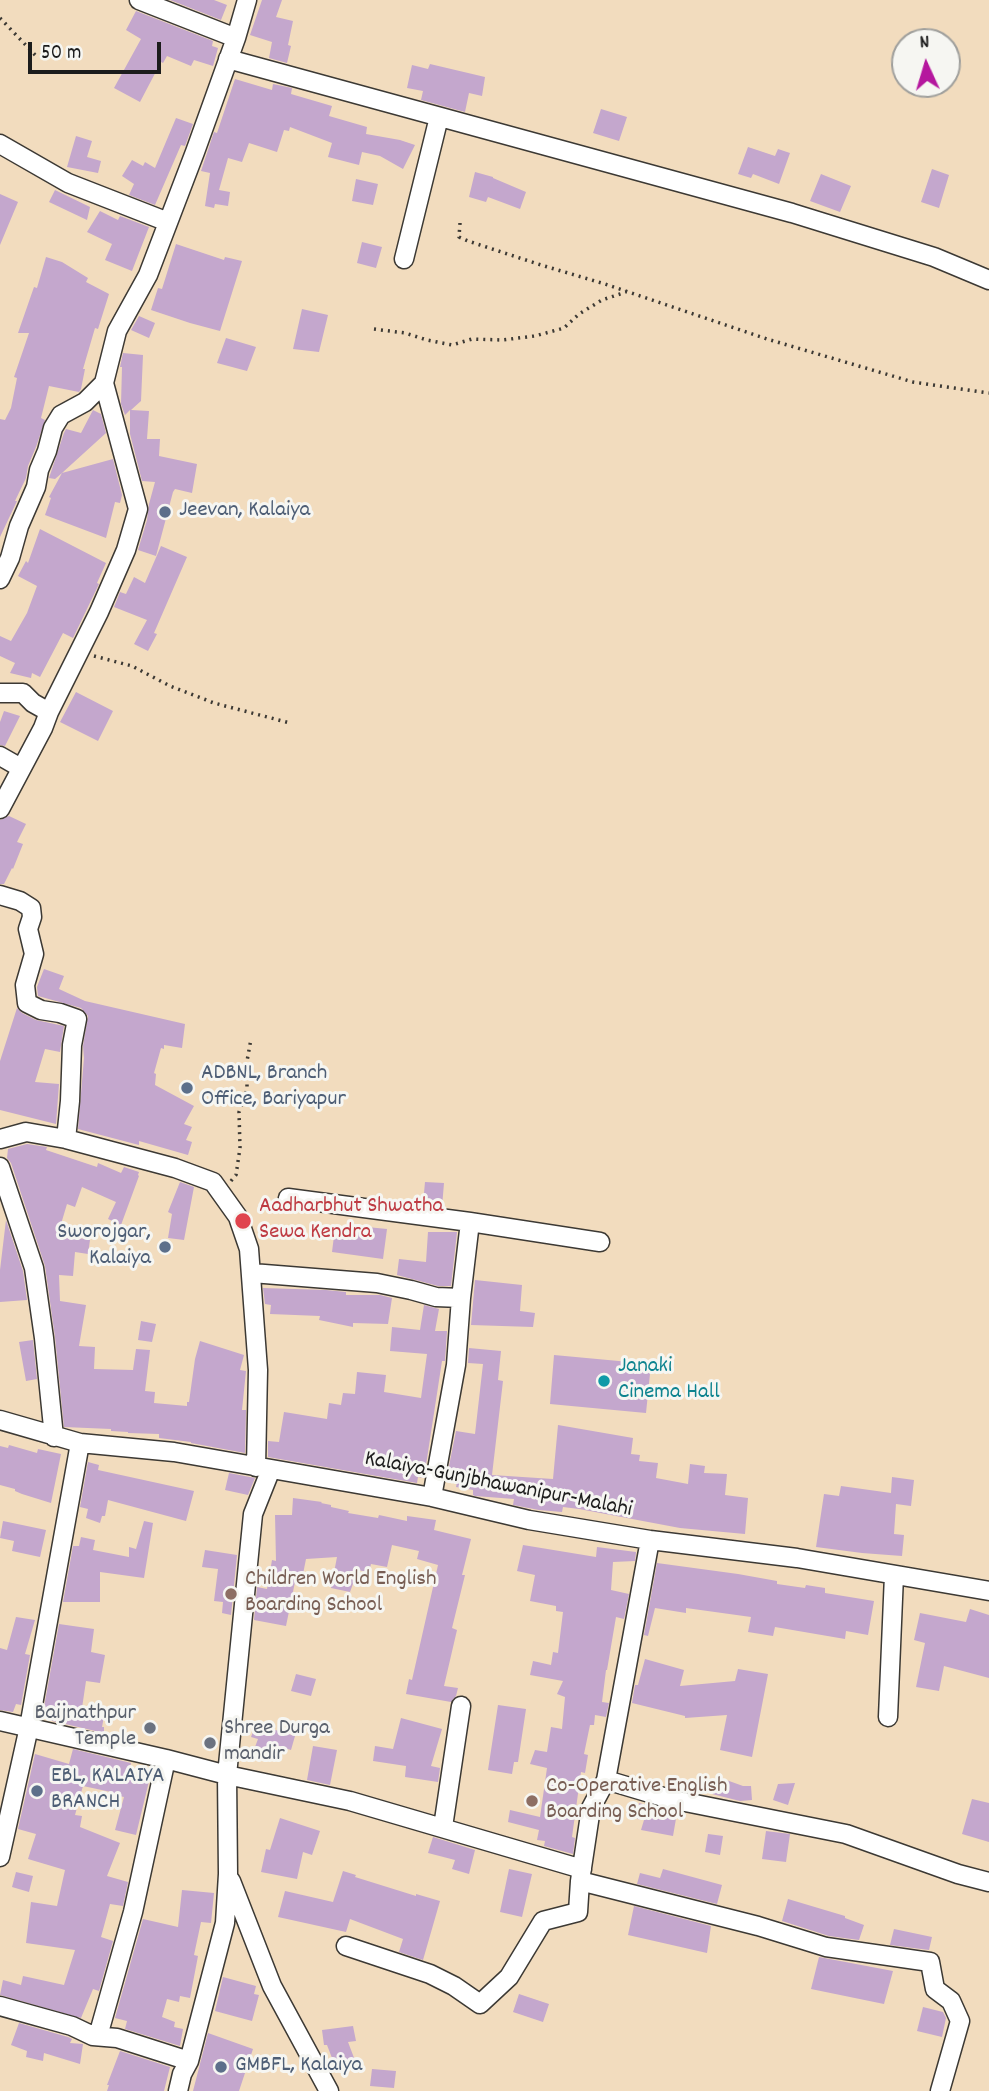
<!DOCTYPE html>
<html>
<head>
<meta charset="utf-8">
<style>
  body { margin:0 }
  #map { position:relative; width:989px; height:2091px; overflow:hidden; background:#f2dcbe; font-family:Dekko,sans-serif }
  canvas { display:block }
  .north { position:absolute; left:891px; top:28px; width:70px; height:70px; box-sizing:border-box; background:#f6f6f2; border:2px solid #9f9f9c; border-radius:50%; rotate:356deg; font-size:19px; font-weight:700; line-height:28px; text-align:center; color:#1c1c1c }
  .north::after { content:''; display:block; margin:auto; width:24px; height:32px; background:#b5179e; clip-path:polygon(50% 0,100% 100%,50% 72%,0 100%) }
  .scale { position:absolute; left:28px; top:42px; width:133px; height:32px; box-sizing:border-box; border:4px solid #1c1c1c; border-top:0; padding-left:9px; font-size:21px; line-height:24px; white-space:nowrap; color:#1c1c1c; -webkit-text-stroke:5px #f6f6f2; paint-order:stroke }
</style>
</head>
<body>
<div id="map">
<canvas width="989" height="2091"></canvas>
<div class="north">N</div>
<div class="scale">50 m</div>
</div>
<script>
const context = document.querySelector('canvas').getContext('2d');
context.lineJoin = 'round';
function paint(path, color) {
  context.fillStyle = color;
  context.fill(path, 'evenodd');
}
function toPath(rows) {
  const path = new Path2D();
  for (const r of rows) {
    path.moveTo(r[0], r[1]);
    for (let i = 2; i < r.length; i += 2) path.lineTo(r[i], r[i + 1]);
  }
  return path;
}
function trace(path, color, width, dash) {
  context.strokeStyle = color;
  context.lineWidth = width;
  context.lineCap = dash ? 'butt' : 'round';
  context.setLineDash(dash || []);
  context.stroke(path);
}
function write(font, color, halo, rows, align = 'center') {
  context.font = font + ' Dekko,sans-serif';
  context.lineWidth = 6;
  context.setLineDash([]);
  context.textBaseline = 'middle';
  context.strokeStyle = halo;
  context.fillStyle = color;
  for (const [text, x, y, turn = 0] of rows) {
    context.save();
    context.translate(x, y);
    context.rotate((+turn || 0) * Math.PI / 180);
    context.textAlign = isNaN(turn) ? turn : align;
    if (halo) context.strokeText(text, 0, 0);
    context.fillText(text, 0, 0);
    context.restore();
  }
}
const building = toPath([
  [170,0,214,0,227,5,221,20],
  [262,0,282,0,276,17,293,21,288,45,291,46,287,63,269,58,272,42,250,35],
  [136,11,213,41,212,46,218,48,213,66,194,60,191,66,167,56,163,63,161,62,140,102,114,88,141,39,126,30],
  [430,64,485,77,482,96,469,93,465,112,421,100,423,91,407,88,412,65,428,69],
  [235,79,272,90,273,84,292,88,291,94,332,106,329,116,367,127,366,134,400,140,415,145,403,169,380,156,362,152,359,165,328,157,332,143,290,127,289,131,284,130,277,152,249,143,242,162,228,158,219,190,230,192,228,206,215,204,214,208,205,206,210,173,201,171,214,132,217,133],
  [601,109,627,117,619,141,593,133],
  [176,118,193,124,185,146,181,145,155,205,129,195,134,184,122,176,132,160,143,166,145,162,155,168],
  [76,136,92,141,87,157,101,161,98,173,67,167],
  [748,147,775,156,778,149,790,153,779,184,753,174,751,178,738,174],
  [932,169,949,175,939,208,921,202],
  [475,172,493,177,493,178,526,192,520,209,488,197,486,202,469,197],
  [821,174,851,186,840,212,810,201],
  [356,179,378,184,373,205,352,201],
  [55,190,90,207,87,220,49,202],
  [0,194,18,202,0,245],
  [100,211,118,220,120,216,149,227,132,271,105,260,112,244,87,232],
  [362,242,382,247,376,268,357,263],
  [176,244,224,260,225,257,242,261,220,331,190,323,151,310,158,288,162,289],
  [46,257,62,262,88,278,86,282,109,294,98,329,95,328,83,369,85,369,81,389,79,392,49,386,41,418,45,420,36,447,28,466,26,478,15,501,17,501,0,537,0,419,5,420,11,408,17,378,14,377,29,333,18,333,34,287,37,288],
  [302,309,328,315,319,352,293,349],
  [139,316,155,323,149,338,131,330],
  [226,338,256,347,247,371,217,363],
  [123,353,143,355,141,401,131,410,149,411,147,439,160,439,159,456,197,464,192,493,175,489,173,492,156,556,138,550,147,520,149,504,155,482,142,481,130,434,130,410,125,415,121,404,122,367,120,367],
  [93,410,101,414,106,433,62,473,113,459,122,495,120,503,115,502,106,538,45,515,51,498,49,497,62,473,55,479,49,478,64,433,66,429,81,433],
  [40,529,106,563,97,583,99,584,73,638,63,633,40,677,32,673,31,678,10,673,15,663,0,656,0,636,11,641,27,613,37,586,18,576,26,561,28,563],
  [161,546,187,557,154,633,157,634,148,651,134,644,147,620,114,607,120,592,126,594,134,577,145,583],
  [76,692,113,711,98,741,60,722],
  [4,711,20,716,5,746,0,745,0,722],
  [9,816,26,824,17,842,23,844,13,869,12,868,4,884,0,884,0,820],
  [44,969,64,976,59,989,85,1001,185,1024,182,1048,164,1045,164,1049,161,1048,154,1073,156,1074,155,1085,194,1106,184,1124,192,1127,186,1140,192,1142,188,1155,139,1141,139,1145,78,1129,84,1058,83,1046,88,1016,81,1008,38,996,37,987],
  [17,1008,22,1013,36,1020,64,1026,60,1052,45,1049,35,1082,59,1084,56,1124,0,1110,0,1061],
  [27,1144,47,1147,46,1150,97,1167,98,1163,121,1173,124,1167,139,1172,138,1175,139,1176,121,1225,108,1219,116,1202,82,1187,75,1207,67,1204,58,1234,90,1240,88,1254,75,1252,73,1276,59,1275,60,1301,86,1305,79,1346,95,1347,94,1369,133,1370,136,1349,150,1350,145,1391,155,1392,154,1403,187,1406,187,1402,189,1402,195,1359,200,1341,244,1355,240,1370,246,1371,242,1410,246,1410,245,1453,191,1443,191,1442,159,1438,159,1434,128,1433,128,1432,111,1431,111,1429,64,1427,55,1337,45,1266,11,1163,7,1158,8,1149],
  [180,1182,194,1187,184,1240,168,1238,172,1214,168,1212],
  [425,1182,444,1183,442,1207,423,1204],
  [6,1220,23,1271,27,1300,0,1302,0,1270],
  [347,1225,387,1229,383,1259,332,1252,335,1228,347,1229],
  [428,1232,457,1232,451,1286,438,1286,397,1275,399,1259,426,1262],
  [475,1280,522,1285,520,1311,535,1313,533,1327,471,1325],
  [263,1288,326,1290,346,1292,346,1295,380,1295,392,1298,388,1324,353,1323,353,1327,319,1320,320,1316,270,1314,271,1305,265,1304],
  [424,1305,439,1309,435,1331,447,1331,445,1361,442,1361,424,1478,418,1477,417,1483,268,1457,268,1441,279,1442,284,1412,327,1419,329,1403,341,1405,343,1393,355,1394,357,1372,386,1375,384,1392,421,1398,427,1354,390,1351,392,1327,420,1330],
  [141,1321,156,1324,152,1342,138,1340],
  [33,1340,37,1379,26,1381,19,1342],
  [469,1348,501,1351,498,1380,503,1381,492,1475,553,1479,558,1425,633,1438,631,1454,640,1455,639,1461,658,1463,656,1478,688,1484,690,1464,705,1466,704,1473,727,1474,725,1495,748,1498,745,1534,680,1528,579,1509,563,1507,562,1512,539,1510,513,1505,514,1499,475,1496,473,1495,473,1490,456,1487,457,1482,446,1481,456,1431,475,1434,483,1364,468,1363],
  [554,1355,651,1364,646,1413,550,1404],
  [9,1445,37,1453,38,1449,61,1454,51,1503,22,1494,15,1491,15,1489,0,1485,0,1446,8,1448],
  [88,1462,99,1465,98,1470,194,1491,186,1521,108,1500,105,1516,102,1516,100,1523,86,1518,88,1509,80,1507],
  [229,1473,255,1478,248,1495,225,1490],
  [892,1477,914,1480,911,1506,896,1504,894,1534,904,1535,902,1556,862,1553,816,1547,824,1494,839,1496,841,1486,891,1493],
  [293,1498,322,1502,321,1503,331,1505,331,1507,349,1511,348,1513,378,1518,379,1515,407,1521,407,1516,436,1520,434,1530,471,1539,462,1575,465,1575,452,1628,457,1630,444,1686,458,1688,456,1696,451,1702,406,1694,409,1679,412,1680,438,1565,417,1559,419,1551,392,1545,387,1567,371,1564,369,1572,357,1570,356,1581,354,1581,350,1592,331,1588,337,1557,306,1559,301,1584,295,1582,286,1626,254,1620,257,1587,267,1589,272,1560,276,1561,275,1515,292,1515],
  [3,1521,46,1530,40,1557,12,1551,14,1541,0,1538],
  [144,1521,153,1523,144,1578,100,1572,100,1602,63,1602,73,1546,79,1546,81,1537,95,1540,93,1550,129,1557,129,1547,136,1549],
  [523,1545,596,1557,597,1547,636,1552,635,1561,613,1562,611,1590,629,1594,624,1619,616,1617,607,1670,606,1670,602,1702,609,1703,606,1717,595,1715,594,1725,590,1725,584,1754,588,1755,585,1773,581,1772,572,1837,575,1838,573,1854,544,1846,545,1841,537,1840,539,1830,508,1822,510,1810,540,1817,547,1768,530,1764,535,1750,547,1752,551,1727,562,1729,565,1697,557,1694,563,1681,530,1675,533,1661,551,1665,553,1652,558,1653,563,1612,556,1611,556,1606,530,1601,535,1575,517,1571],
  [205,1550,237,1555,231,1615,222,1613,223,1602,214,1601,218,1569,202,1567],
  [657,1563,738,1574,777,1581,777,1584,805,1588,806,1585,825,1588,825,1593,874,1601,868,1635,846,1631,845,1639,775,1627,773,1636,748,1632,751,1617,686,1608,686,1613,655,1608,648,1636,644,1635],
  [970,1609,989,1615,989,1678,944,1666,939,1691,916,1687,925,1643,914,1640,920,1613,966,1622],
  [16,1617,35,1620,25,1654,30,1655,21,1705,16,1704,13,1712,0,1710,0,1648,7,1650],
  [59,1624,94,1629,91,1652,105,1655,100,1683,86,1681,82,1708,105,1711,102,1727,104,1727,104,1733,48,1720,51,1708,44,1707],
  [645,1659,684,1670,680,1686,735,1681,738,1669,768,1674,752,1757,720,1750,727,1715,685,1718,685,1716,632,1703,635,1685,638,1685],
  [296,1674,316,1679,311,1696,291,1691],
  [498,1705,526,1709,518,1762,514,1762,512,1774,488,1770],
  [401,1718,442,1729,431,1766,440,1768,438,1782,405,1777,406,1766,373,1761,375,1746,393,1749],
  [256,1724,295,1736,291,1750,278,1746,275,1754,255,1747,258,1739,251,1737],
  [313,1746,337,1750,330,1785,307,1780],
  [73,1749,131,1763,129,1772,150,1777,136,1835,115,1830,124,1797,110,1794,111,1792,83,1786,75,1815,82,1816,80,1827,120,1843,107,1876,128,1882,123,1906,110,1904,101,1937,113,1941,99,1991,93,1989,81,2018,0,1995,3,1980,21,1985,23,1976,64,1985,75,1950,26,1943,31,1902,57,1906,65,1870,28,1859,36,1834,18,1829,35,1754,69,1764],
  [718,1777,743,1786,751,1786,752,1800,740,1801,712,1794],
  [795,1783,788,1805,773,1800,778,1784],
  [972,1799,989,1803,989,1842,962,1834],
  [639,1803,677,1813,673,1836,641,1830,644,1820,637,1819],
  [280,1818,320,1831,312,1855,303,1852,297,1879,261,1872,266,1849,270,1850],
  [766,1831,790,1834,786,1862,762,1859],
  [708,1834,723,1836,720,1855,705,1852],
  [433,1837,475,1850,469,1874,452,1869,455,1860,428,1853],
  [509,1869,532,1874,522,1917,500,1912],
  [663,1869,722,1885,717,1904,637,1884,640,1873,660,1878],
  [343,1871,356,1875,355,1877,416,1896,416,1894,440,1901,423,1960,399,1952,403,1939,350,1919,346,1932,278,1917,285,1891,333,1902],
  [16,1872,33,1876,29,1892,12,1887],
  [182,1890,214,1893,211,1923,201,1922,194,1955,198,1956,190,1998,180,1996,179,2002,167,1999,162,2017,175,2022,174,2027,183,2029,180,2046,125,2029,127,2021,115,2018,143,1919,178,1927],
  [788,1899,845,1916,845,1918,864,1925,859,1940,829,1936,782,1921],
  [634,1906,711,1926,707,1953,628,1935],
  [894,1929,932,1937,929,1950,890,1945],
  [819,1957,893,1971,884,2004,811,1989],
  [223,1977,256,1986,254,1994,259,1995,252,2021,215,2011],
  [519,1994,549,2004,543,2022,513,2012],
  [923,2007,943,2012,946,2018,942,2037,917,2031],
  [19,2023,68,2037,72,2039,70,2043,83,2044,80,2064,44,2053,43,2061,26,2057,27,2051,11,2045],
  [353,2026,356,2041,348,2042,356,2063,337,2071,327,2045,324,2045,322,2030],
  [208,2033,253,2049,239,2091,193,2091],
  [120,2051,170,2067,164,2091,107,2091,109,2085,107,2085],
  [372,2069,396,2071,394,2088,370,2086]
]);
const path = toPath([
  [0,18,38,58],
  [460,223,459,237,468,241,541,265,605,284,767,339,913,382,989,393],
  [374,329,405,333,427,340,452,345,472,339,502,340,535,336,564,328,579,314,602,300,626,292],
  [94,656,132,666,170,686,214,703,290,723],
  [231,1181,236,1175,240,1148,239,1112,247,1090,247,1061,251,1039]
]);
const minor = toPath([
  [139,0,236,38],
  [228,59,792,213,934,257,989,280],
  [0,144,68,183,168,222],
  [404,259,439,117],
  [0,579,10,558,19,526,36,487,39,470,47,451,53,428,61,415,85,402,104,383],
  [0,693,23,693,33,703,49,712],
  [0,756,21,768],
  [0,809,43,728,49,712,99,612,126,550,138,509,104,383,117,331,148,275,195,152,236,38,247,0],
  [0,895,20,901,31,908,32,917,28,929,34,954,25,985,27,1003,41,1010,60,1013,77,1019,72,1045,70,1101,66,1139],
  [0,1139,26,1132,66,1139,175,1168,213,1182,238,1217,249,1249,258,1370,256,1467],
  [0,1167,34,1268,44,1338,54,1437],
  [288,1198,470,1222,600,1242],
  [252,1273,377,1283,411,1290,436,1297,461,1298],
  [0,1420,80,1443,174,1452,432,1497,529,1520,650,1540,797,1558,989,1591],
  [432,1497,456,1365,461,1298,470,1222],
  [650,1540,606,1780,591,1808,580,1881,758,1926,826,1947,930,1962,935,1989,951,2001,960,2021,940,2091],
  [888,1717,894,1575],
  [0,1721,166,1759,227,1775,350,1801,582,1869],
  [606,1780,670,1799,846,1834,958,1874,989,1882],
  [443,1827,461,1706],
  [0,1857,29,1727,80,1443],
  [231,1881,272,1986,329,2091],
  [346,1946,430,1974,454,1986,480,2004,509,1977,543,1921,578,1912,580,1881],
  [0,2006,72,2026,93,2036,117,2038,189,2061],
  [98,2036,133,1912,166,1759],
  [178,2091,182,2074,189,2061,225,1923,228,1874,227,1775,253,1514,271,1469]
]);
const markers = [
  [165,512,7,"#5c6f8a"],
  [187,1088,7,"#5c6f8a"],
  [243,1221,9,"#e0444e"],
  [165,1247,7,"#5c6f8a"],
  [604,1381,7,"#0f9aa8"],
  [231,1594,7,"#8d6e63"],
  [150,1728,7,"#6b7280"],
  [210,1743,7,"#6b7280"],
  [37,1791,7,"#5c6f8a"],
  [532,1801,7,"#8d6e63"],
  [221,2067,7,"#5c6f8a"]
];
const serviceNames = [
  ["Jeevan, Kalaiya",179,512],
  ["ADBNL, Branch",201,1075],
  ["Office, Bariyapur",201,1101],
  ["Sworojgar,",151,1234,"right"],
  ["Kalaiya",151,1260,"right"],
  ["EBL, KALAIYA",51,1778],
  ["BRANCH",51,1804],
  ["GMBFL, Kalaiya",235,2067]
];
const healthNames = [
  ["Aadharbhut Shwatha",259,1208],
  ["Sewa Kendra",259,1234]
];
const cultureNames = [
  ["Janaki",618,1368],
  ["Cinema Hall",618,1394]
];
const streetNames = [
  ["Kalaiya-Gunjbhawanipur-Malahi",498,1486,11]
];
const educationNames = [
  ["Children World English",245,1581],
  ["Boarding School",245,1607],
  ["Co-Operative English",546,1788],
  ["Boarding School",546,1814]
];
const worshipNames = [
  ["Baijnathpur",136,1715],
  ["Temple",136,1741],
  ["Shree Durga",224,1730,"left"],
  ["mandir",224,1756,"left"]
];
paint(building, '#c4a7cd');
trace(minor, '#3c3934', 21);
trace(path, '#3c3934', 3.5, [2, 5]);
trace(minor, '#fff', 18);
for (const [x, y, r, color] of markers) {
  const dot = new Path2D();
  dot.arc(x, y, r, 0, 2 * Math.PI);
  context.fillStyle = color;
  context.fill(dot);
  trace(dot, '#f6f6f2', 2.5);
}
write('23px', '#4e5e75', '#f6f6f2', serviceNames, 'left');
write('23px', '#be3a42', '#f6f6f2', healthNames, 'left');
write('23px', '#0d838f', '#f6f6f2', cultureNames, 'left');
write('23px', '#1c1c1c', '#f6f6f2', streetNames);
write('23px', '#785e54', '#f6f6f2', educationNames, 'left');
write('23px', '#5b616d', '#f6f6f2', worshipNames, 'right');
</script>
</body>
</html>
